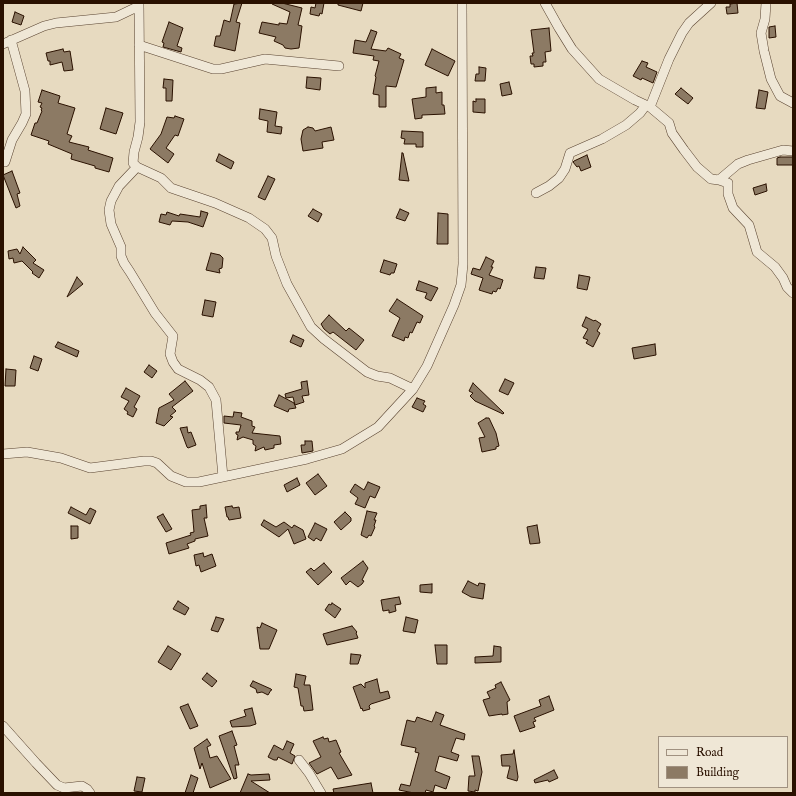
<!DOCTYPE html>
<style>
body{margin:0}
#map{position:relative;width:796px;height:796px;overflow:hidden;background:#e7dac0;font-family:"IM FELL English",serif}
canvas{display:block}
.frame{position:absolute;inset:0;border:4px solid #2a1100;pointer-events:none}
.legend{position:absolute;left:658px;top:736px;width:130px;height:52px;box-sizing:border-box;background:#efe7d6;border:1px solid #a09180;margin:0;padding:5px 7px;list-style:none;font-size:12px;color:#2a1100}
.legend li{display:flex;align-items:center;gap:8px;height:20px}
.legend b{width:20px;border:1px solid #a09180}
</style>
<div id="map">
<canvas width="796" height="796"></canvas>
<div class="frame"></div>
<ul class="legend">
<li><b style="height:5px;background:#efe7d6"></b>Road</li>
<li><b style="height:11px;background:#8c7a64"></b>Building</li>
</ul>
</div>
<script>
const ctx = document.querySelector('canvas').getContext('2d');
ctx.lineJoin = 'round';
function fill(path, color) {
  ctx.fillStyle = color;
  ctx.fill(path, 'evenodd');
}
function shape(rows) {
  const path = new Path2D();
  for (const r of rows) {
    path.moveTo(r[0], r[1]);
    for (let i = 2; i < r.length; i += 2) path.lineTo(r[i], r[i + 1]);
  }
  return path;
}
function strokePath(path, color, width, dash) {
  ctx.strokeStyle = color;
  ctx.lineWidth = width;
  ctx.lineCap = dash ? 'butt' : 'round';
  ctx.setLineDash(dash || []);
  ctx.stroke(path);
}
const building = shape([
 [242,3,236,22,240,23,235,51,214,46,216,36,220,36,224,20,230,22,234,4,242,3],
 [272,3,282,3,302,8,298,25,302,26,299,48,291,49,285,48,283,45,274,41,276,37,259,33,262,22,279,25,279,23,287,24,290,12,272,4,272,3],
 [316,3,324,3,322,14,320,13,319,16,310,14,311,7,315,8,316,3],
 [338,3,363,3,361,11,338,5,338,3],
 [737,3,738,13,727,14,726,7,730,7,730,4,737,3],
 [15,12,24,16,21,25,12,22,15,12],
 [169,22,183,28,177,46,182,48,181,52,163,47,164,43,162,42,169,22],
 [775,26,776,37,769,38,769,27,775,26],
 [549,28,551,51,545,52,546,62,543,62,543,66,534,67,534,64,531,64,530,56,533,56,532,53,534,53,531,30,549,28],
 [371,30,377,32,371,49,386,51,388,48,401,54,399,58,404,60,396,87,386,86,386,107,379,107,379,95,373,94,376,77,375,76,379,61,373,60,374,56,353,53,355,40,366,42,371,30],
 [63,49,64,52,70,51,73,70,64,71,62,62,50,65,50,61,48,61,46,53,63,49],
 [432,49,455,61,448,76,425,65,432,49],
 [642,61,648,63,646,67,657,72,653,83,642,78,641,80,633,76,642,61],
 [479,67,486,68,485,81,475,81,476,74,479,74,479,67],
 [307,77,321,78,320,90,306,88,307,77],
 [164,79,173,80,172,101,166,101,166,88,163,88,164,79],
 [509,82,512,94,502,96,500,84,509,82],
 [436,87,436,93,442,92,442,105,444,105,445,114,422,115,422,118,415,119,412,99,426,97,426,88,436,87],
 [681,88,693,98,688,104,675,94,681,88],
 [42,90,60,96,58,103,75,108,67,134,72,136,69,142,89,147,88,150,113,158,109,172,95,168,95,166,71,159,72,154,48,144,49,141,31,135,35,123,37,123,42,111,41,110,42,108,40,107,42,103,38,102,42,90],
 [759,90,768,92,765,109,756,108,759,90],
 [476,99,485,99,485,113,473,112,473,101,476,102,476,99],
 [106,108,123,113,116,134,100,129,106,108],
 [260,109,277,112,275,126,282,127,281,134,267,132,268,121,259,119,260,109],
 [175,116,184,119,178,136,175,135,166,148,174,154,168,163,150,149,161,134,167,117,174,118,175,116],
 [308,127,313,128,315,131,331,127,334,140,322,142,323,148,303,151,301,139,303,130,308,127],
 [402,131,423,132,423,147,416,147,416,144,404,144,405,139,401,138,402,131],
 [402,153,403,153,409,181,399,180,402,153],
 [219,154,234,162,231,169,216,161,219,154],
 [587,155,591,167,581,171,579,166,577,167,573,162,574,161,587,155],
 [780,157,793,157,793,165,777,165,777,158,780,157],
 [12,171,20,193,17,194,20,206,16,208,3,175,12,171],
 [268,176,275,179,265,200,258,197,268,176],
 [766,184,767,191,755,195,753,188,766,184],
 [313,209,322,214,318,222,308,216,313,209],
 [400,209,409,213,405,221,396,218,400,209],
 [201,211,208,213,203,227,188,222,172,221,170,225,159,222,161,214,166,215,167,212,179,216,180,214,200,217,201,211],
 [438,213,448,214,448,244,437,244,438,213],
 [23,247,36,260,33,263,44,270,39,278,32,273,33,272,22,261,14,263,13,258,9,259,8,251,17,249,20,254,23,247],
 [211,253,220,255,223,258,222,268,219,269,220,273,206,270,211,253],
 [486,257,494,261,491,267,493,267,489,275,503,280,500,289,498,288,496,292,493,291,492,294,479,290,483,278,471,274,473,268,480,270,486,257],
 [384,260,397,264,394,273,391,273,390,275,380,272,384,260],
 [536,267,546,268,544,279,534,278,536,267],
 [579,275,590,277,587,290,577,288,579,275],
 [77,277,83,284,67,297,77,277],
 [419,281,438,288,431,301,425,298,427,293,416,290,419,281],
 [397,299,423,316,420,323,417,322,412,333,410,332,408,338,405,337,404,341,392,336,400,318,389,311,397,299],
 [205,300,216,302,213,317,202,315,205,300],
 [329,315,346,331,349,328,364,340,356,350,333,332,330,334,324,329,321,324,329,315],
 [586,317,594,321,595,320,601,324,597,331,600,333,593,347,586,343,588,340,583,338,588,329,582,326,586,317],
 [293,335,304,340,301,347,290,342,293,335],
 [58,342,79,351,77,357,55,347,58,342],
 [655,344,656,355,634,359,632,348,655,344],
 [34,356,42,359,38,371,30,368,34,356],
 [149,365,157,371,152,378,144,372,149,365],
 [6,369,16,370,15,386,5,386,6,369],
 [505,379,514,383,508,395,499,391,505,379],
 [185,381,193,391,172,407,176,411,170,416,173,417,164,426,156,423,159,408,174,400,169,394,185,381],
 [307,381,309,395,302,396,304,402,295,405,293,397,286,398,285,394,302,389,301,382,307,381],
 [473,383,504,413,503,414,475,401,470,396,473,393,469,391,473,383],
 [126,388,140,396,134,407,137,409,133,417,127,414,128,412,124,409,129,401,121,397,126,388],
 [279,395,294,403,296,408,289,409,288,412,274,406,279,395],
 [417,398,425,401,423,404,426,406,423,412,412,407,417,398],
 [234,412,242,413,241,417,252,421,252,426,255,427,252,433,280,436,281,444,274,445,274,448,265,450,264,447,255,451,256,446,253,444,253,440,243,437,237,440,238,435,236,434,236,432,239,432,241,425,224,423,224,416,233,417,234,412],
 [486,418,489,418,496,433,499,446,496,447,496,449,482,452,479,438,485,437,478,423,486,418],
 [187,427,188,433,191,432,196,445,188,448,187,447,180,428,187,427],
 [305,441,312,441,313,451,302,453,301,445,305,445,305,441],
 [318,474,327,486,315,495,306,483,318,474],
 [297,478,300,485,287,492,284,485,297,478],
 [368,482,380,487,375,498,370,496,365,508,355,504,358,498,350,492,355,484,364,490,368,482],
 [206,505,207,518,204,518,208,536,195,539,195,541,187,544,189,548,169,554,166,543,191,535,190,533,194,532,192,510,200,509,200,506,206,505],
 [232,506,233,508,239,507,241,518,229,520,228,517,227,517,225,507,232,506],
 [71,507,86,515,90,508,96,511,90,524,68,513,71,507],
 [367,511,377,513,374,520,376,520,374,526,375,527,371,536,369,535,367,538,361,535,367,511],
 [345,512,351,518,351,521,341,530,334,522,345,512],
 [163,514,172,529,166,532,157,517,163,514],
 [264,520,276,527,284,522,292,528,294,525,303,530,306,539,294,544,288,529,279,537,261,525,264,520],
 [315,523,327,529,321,541,316,538,314,541,308,537,315,523],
 [537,525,540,543,530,544,527,527,537,525],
 [71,526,78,526,78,538,71,539,71,526],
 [203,553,204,557,212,554,216,566,201,572,199,565,196,566,194,555,203,553],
 [363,561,368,568,362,580,364,581,362,584,358,587,350,581,346,585,341,578,363,561],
 [324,563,332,572,318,585,306,572,311,568,314,571,324,563],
 [468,581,478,586,479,583,485,584,483,599,471,597,462,592,468,581],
 [432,584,432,593,420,592,420,585,432,584],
 [399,597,401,604,395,605,396,611,389,613,389,610,383,611,381,600,399,597],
 [178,601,189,608,185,615,173,609,178,601],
 [332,603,341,609,335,618,325,610,329,604,331,605,332,603],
 [216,617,224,619,218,632,211,630,216,617],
 [406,617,418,620,415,633,403,631,406,617],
 [262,623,277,630,269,649,260,649,257,627,260,628,262,623],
 [352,626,357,632,356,633,358,638,327,645,323,634,352,626],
 [435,645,447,645,447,664,437,664,435,645],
 [168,646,181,654,171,670,158,662,168,646],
 [494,646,501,647,501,662,475,663,475,657,493,656,494,646],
 [351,654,361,655,358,664,350,664,351,654],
 [207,673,217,681,212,687,202,679,207,673],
 [296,674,306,676,304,685,310,685,313,710,304,711,303,706,301,706,298,688,294,687,296,674],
 [377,679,380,693,388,691,390,698,371,704,369,706,370,709,363,711,362,708,361,709,353,687,361,684,365,688,365,683,377,679],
 [253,681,271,689,272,690,271,690,268,695,262,692,257,693,256,689,250,686,253,681],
 [501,682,510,700,507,702,508,714,502,715,502,714,489,716,483,700,490,698,487,692,496,688,495,685,501,682],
 [549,696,554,710,534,718,536,721,533,722,535,727,520,732,514,716,541,706,539,700,549,696],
 [188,704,198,726,190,729,180,707,188,704],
 [252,708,256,724,250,726,232,727,230,721,246,716,244,710,252,708],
 [436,712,444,715,440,725,465,734,464,740,456,738,451,752,459,755,457,761,439,756,435,771,450,777,446,789,435,785,433,792,426,790,425,793,414,793,399,790,401,784,410,786,419,753,415,752,416,748,401,745,407,720,415,722,417,717,432,722,436,712],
 [232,731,237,745,234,746,239,765,235,765,237,778,234,779,219,736,232,731],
 [323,737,324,739,328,738,329,742,336,740,341,752,339,753,352,775,338,779,331,767,317,774,309,763,321,757,313,741,323,737],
 [207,739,211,745,207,747,210,758,217,756,231,779,210,788,202,763,200,769,194,748,207,739],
 [287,741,294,744,290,753,295,756,292,764,278,757,277,760,274,760,268,757,274,745,283,750,287,741],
 [514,750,518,777,517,781,507,778,510,766,502,766,501,755,513,754,514,750],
 [472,756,479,756,482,772,478,791,475,790,475,792,468,791,469,776,475,776,472,756],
 [554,770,558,778,549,782,548,780,535,783,534,780,554,770],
 [248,774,251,775,269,774,270,780,251,781,270,793,240,793,248,774],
 [191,775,198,778,193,793,185,793,191,775],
 [137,777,145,778,142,792,134,791,137,777],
 [371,783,373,793,334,793,333,789,371,783]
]);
fill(building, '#8c7a64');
strokePath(building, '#2a1100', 1);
const street = shape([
 [139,3,140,122,138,137,134,152,133,163,137,167,161,178,171,188,215,203,249,218,265,229,272,238,276,256,287,284,311,327,324,339,367,372,377,376,390,378,413,389],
 [545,3,559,28,572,49,599,79,635,100,650,107,669,123,672,133,684,150,697,167,711,179,719,180,738,164,748,160,783,150,793,151],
 [766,3,765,19,761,33,764,51,771,79,780,96,793,103],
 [3,44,44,26,56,23,116,17,139,6],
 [139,45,213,69,221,69,265,59,339,66],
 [650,107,669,59,682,33,689,23,711,3],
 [5,162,12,140,22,123,26,114,25,91,11,40],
 [137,167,119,186,111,201,109,210,111,224,121,247,121,256,124,263,130,272,155,313,173,336,170,354,173,362,178,369,200,380,209,387,216,400,223,477],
 [719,180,728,183,728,194,733,208,749,225,757,252,775,267,783,278,787,287,793,293],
 [536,193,549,186,559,178,565,169,570,153,602,139,626,125,640,113,646,105],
 [3,454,27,452,61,458,90,468,144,461,151,461,157,463,171,476,186,482,199,482,307,459,342,449,378,427,413,389,427,366,454,305,461,285,463,264,462,3],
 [3,726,36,763,57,785,64,788,82,786,87,789,90,793],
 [299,760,309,773,321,793]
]);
strokePath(street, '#594330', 10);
strokePath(street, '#efe7d6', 9);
</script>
